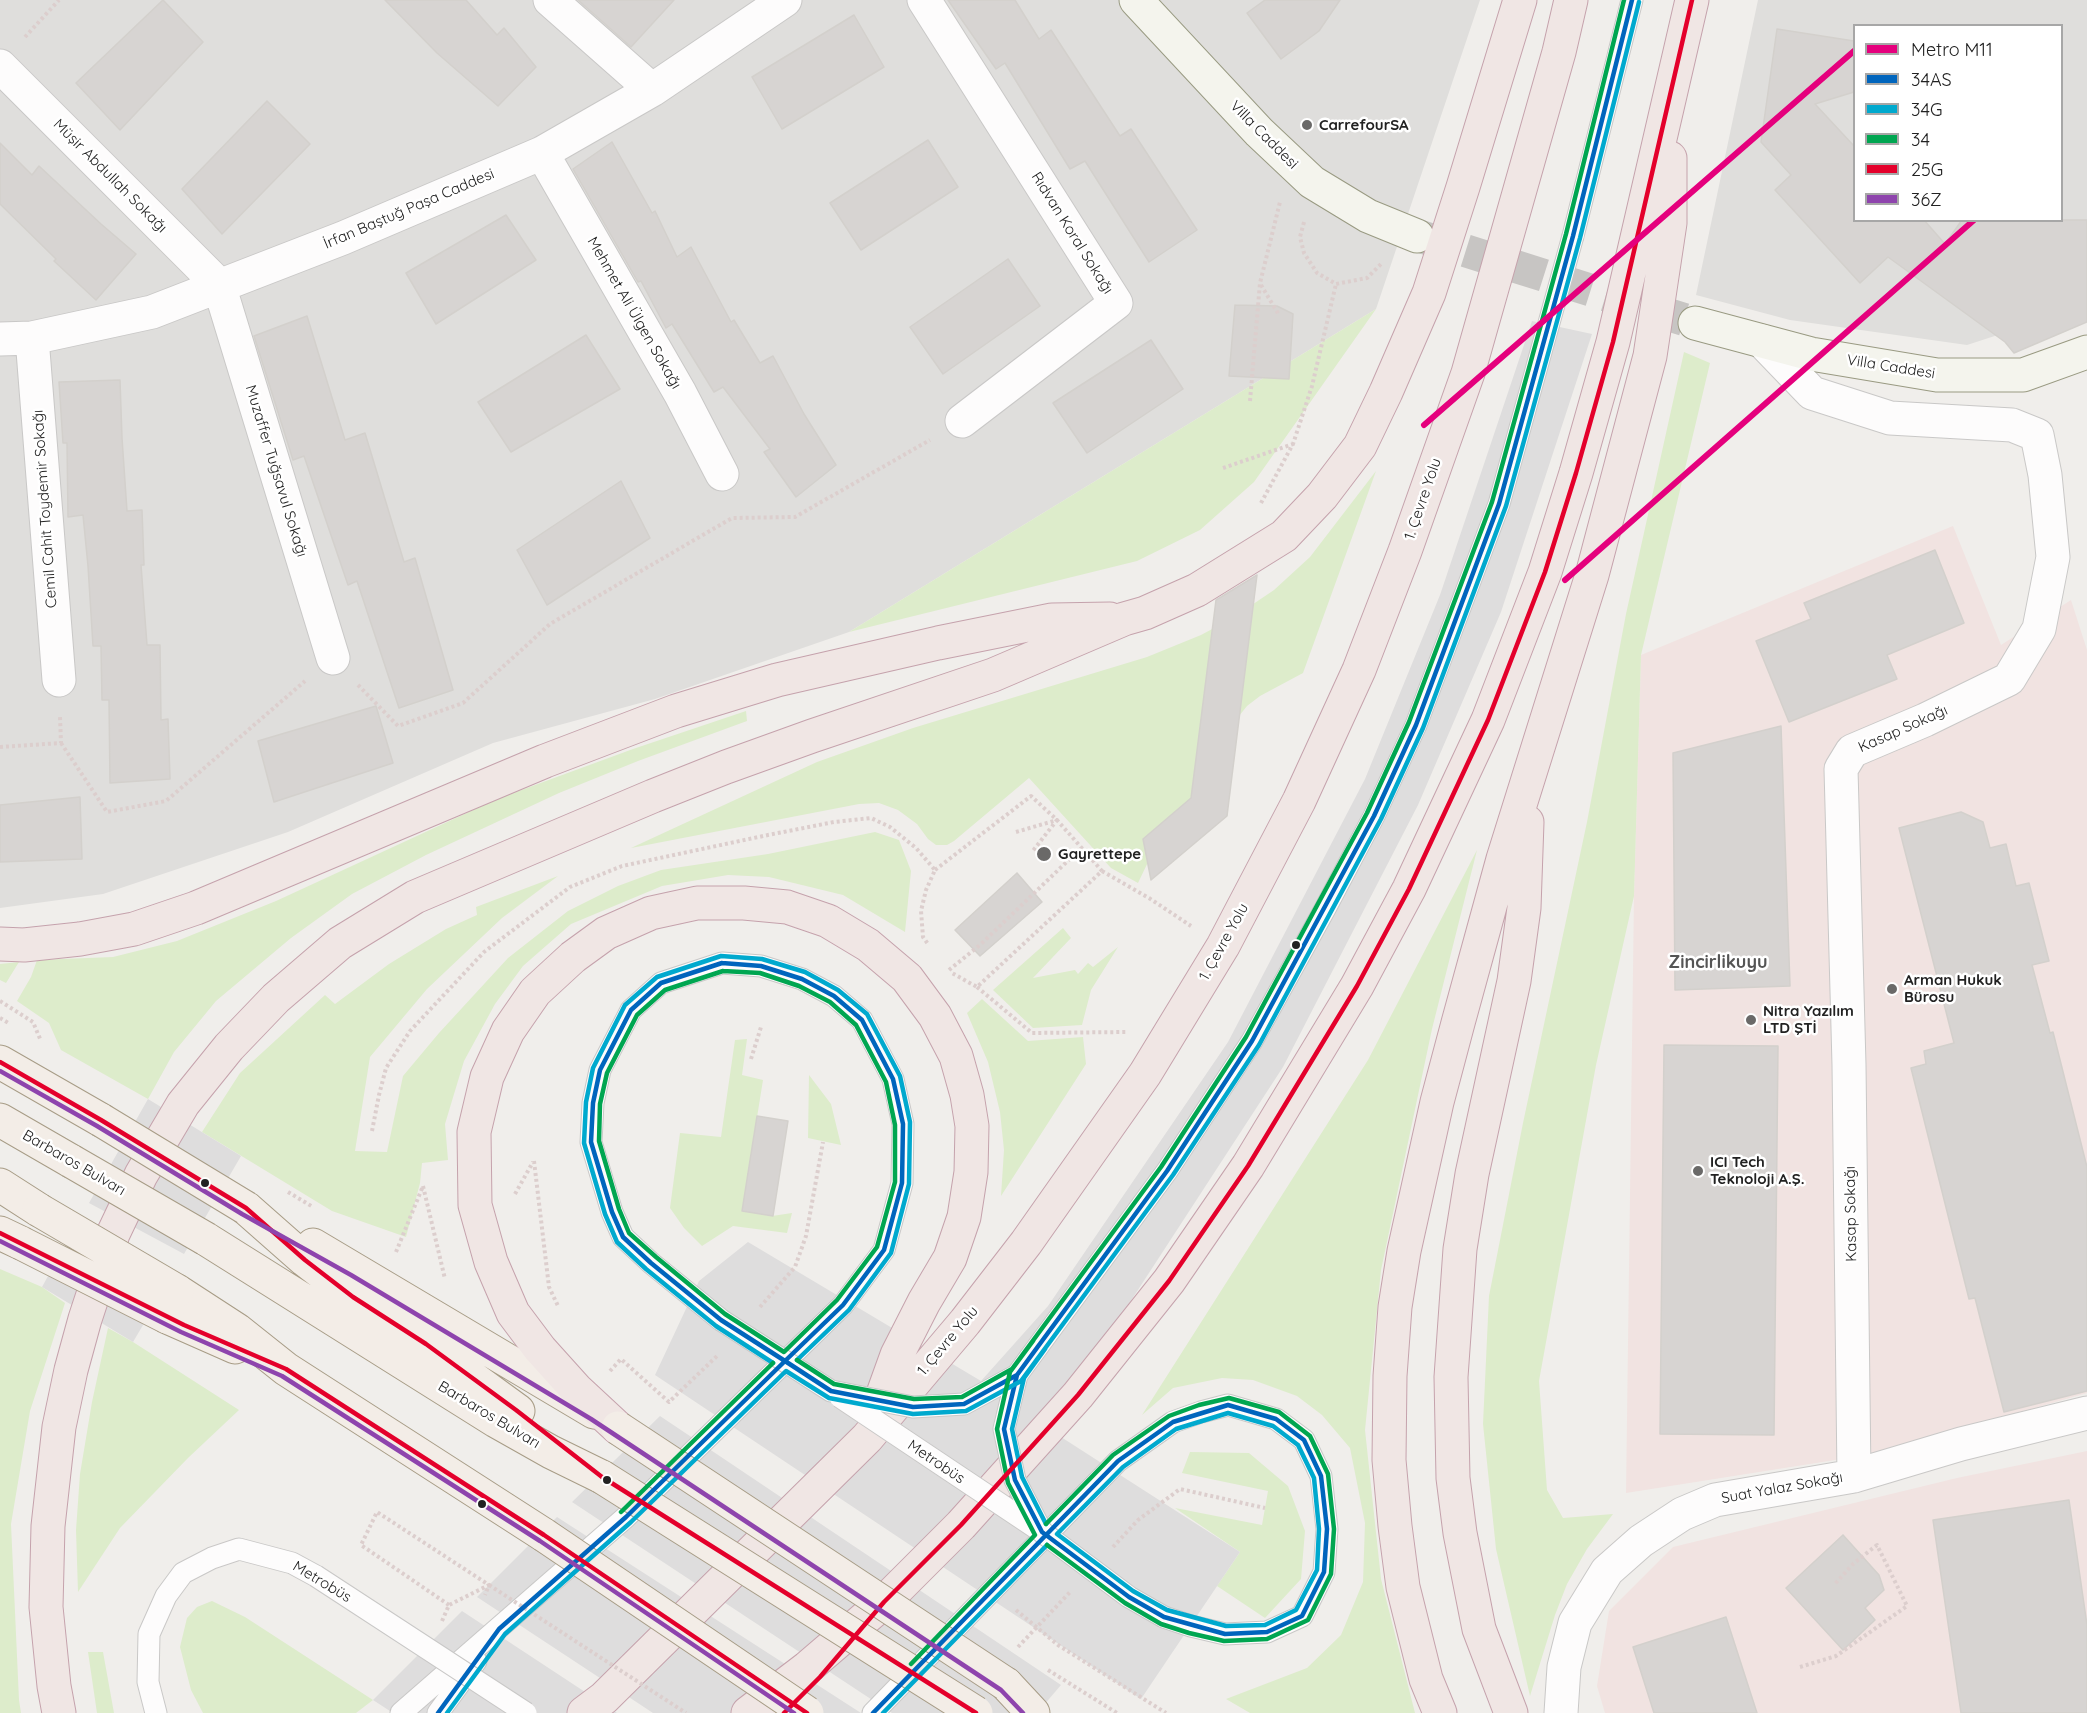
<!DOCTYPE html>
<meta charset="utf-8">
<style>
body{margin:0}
#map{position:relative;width:2087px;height:1713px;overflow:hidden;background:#f0eeeb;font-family:Quicksand,sans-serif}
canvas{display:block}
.legend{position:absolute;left:1853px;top:24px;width:210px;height:198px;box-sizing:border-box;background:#fff;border:2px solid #a7a7a7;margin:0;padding:8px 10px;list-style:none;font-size:18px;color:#222}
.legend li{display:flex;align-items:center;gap:12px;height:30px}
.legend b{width:30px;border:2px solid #a7a7a7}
</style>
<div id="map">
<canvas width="2087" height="1713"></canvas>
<ul class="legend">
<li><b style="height:8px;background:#e5007d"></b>Metro M11</li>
<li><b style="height:8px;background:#0065bd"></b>34AS</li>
<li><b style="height:8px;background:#00a9ce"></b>34G</li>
<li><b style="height:8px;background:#00a651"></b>34</li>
<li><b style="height:8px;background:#e4002b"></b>25G</li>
<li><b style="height:8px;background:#8e44ad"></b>36Z</li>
</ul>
</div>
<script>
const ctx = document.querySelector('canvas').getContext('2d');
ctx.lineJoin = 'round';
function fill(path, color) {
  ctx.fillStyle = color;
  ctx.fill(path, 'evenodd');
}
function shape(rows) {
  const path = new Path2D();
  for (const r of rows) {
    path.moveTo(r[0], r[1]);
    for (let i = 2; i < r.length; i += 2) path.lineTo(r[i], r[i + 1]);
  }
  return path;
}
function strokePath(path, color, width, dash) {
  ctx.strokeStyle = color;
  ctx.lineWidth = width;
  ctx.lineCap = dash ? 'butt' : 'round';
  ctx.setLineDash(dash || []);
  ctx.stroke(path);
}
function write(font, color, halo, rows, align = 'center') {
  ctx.font = font + ' Quicksand,sans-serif';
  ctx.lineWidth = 5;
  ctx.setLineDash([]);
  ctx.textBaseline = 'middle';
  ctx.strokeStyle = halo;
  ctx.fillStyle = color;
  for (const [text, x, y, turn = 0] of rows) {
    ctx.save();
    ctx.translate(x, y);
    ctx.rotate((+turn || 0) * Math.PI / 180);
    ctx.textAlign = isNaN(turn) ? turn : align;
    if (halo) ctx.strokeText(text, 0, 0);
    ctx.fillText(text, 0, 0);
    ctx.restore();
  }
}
fill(shape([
 [0,0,1480,0,1376,309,849,632,655,699,493,743,288,832,103,894,0,908],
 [1758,0,2087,0,2087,306,1967,345,1790,320,1696,295],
 [1854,26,2062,26,2062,220,1854,220]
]), '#dfdedc');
fill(shape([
 [1953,526,2001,645,2071,600,2087,650,2087,1393,1873,1454,1626,1493,1634,896,1641,655],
 [2087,1451,2087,1713,1605,1713,1597,1686,1609,1611,1673,1547,1957,1478]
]), '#f1e3e1');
fill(shape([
 [1376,309,1254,482,1200,530,1137,561,849,632],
 [1684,352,1710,363,1641,655,1634,896,1596,1065,1539,1381,1547,1490,1563,1518,1613,1514,1587,1549,1567,1584,1555,1615,1530,1696,1496,1549,1483,1424,1489,1296,1523,1123,1587,822,1626,614],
 [1376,471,1303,673,1260,696,1247,706,1235,721,1204,787,1160,837,1138,883,1111,868,1029,778,954,841,947,845,936,845,928,839,917,824,898,810,879,803,859,804,631,848,817,762,913,728,1147,657,1201,635,1231,619,1274,590,1310,557],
 [746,711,747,721,638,761,559,793,426,855,352,894,291,938,216,1001,174,1052,148,1099,61,1050,49,1023,17,1001,31,977,37,960,113,957,177,941,276,901,497,799,633,749],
 [875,832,899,840,911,871,905,932,843,895,769,877,728,875,662,886,571,924,523,966,495,1004,464,1061,445,1124,448,1160,422,1163,420,1183,406,1237,332,1211,202,1132,240,1073,325,995,335,1004,389,964,446,929,477,915,476,907,558,876,502,918,427,989,370,1057,355,1151,387,1152,403,1076,439,1033,508,958,568,911,618,886,661,870,768,854],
 [1477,850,1432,1029,1381,1270,1365,1430,1381,1579,1415,1713,1250,1713,1226,1699,1307,1668,1341,1635,1363,1582,1365,1523,1350,1448,1322,1415,1297,1396,1253,1380,1222,1378,1173,1388,1142,1415,1368,1060],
 [1063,928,1071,938,1033,978,1075,970,1078,974,1088,963,1093,967,1118,947,1091,990,1082,1025,1033,1028,993,990],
 [19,962,6,983,0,980,0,964],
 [982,999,1028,1041,1083,1037,1086,1064,1001,1196,1004,1150,1000,1112,988,1062,967,1013],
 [747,1039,742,1075,763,1080,742,1211,772,1216,792,1213,787,1233,733,1226,702,1246,684,1228,670,1208,680,1133,721,1137,735,1040],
 [809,1075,831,1104,841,1145,808,1138],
 [0,1269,42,1287,65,1303,30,1411,11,1524,19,1700,21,1713,0,1713],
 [108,1328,133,1342,239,1410,188,1458,120,1528,78,1592,76,1530,80,1474,92,1402],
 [1190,1452,1249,1453,1288,1486,1305,1531,1301,1579,1265,1618,1217,1586,1240,1552,1175,1508,1262,1525,1268,1491,1182,1473],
 [212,1601,245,1617,373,1700,356,1713,203,1713,191,1690,180,1647,187,1618,197,1607],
 [88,1652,103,1652,114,1713,97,1713]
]), '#ddeccb');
fill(shape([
 [1532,321,1592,334,1501,612,1418,805,1283,1067,1065,1402,1061,1437,1240,1552,1141,1699,655,1375,699,1281,748,1242,981,1381,1048,1306,1228,1042,1365,779,1440,595],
 [148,1099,241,1156,184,1254,89,1203],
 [80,1218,172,1276,133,1342,42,1287],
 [660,1416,1061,1685,1037,1713,892,1713,572,1502],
 [557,1517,861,1713,653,1713,477,1597],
 [462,1611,617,1713,393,1713,373,1700]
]), '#dedddd');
const building = shape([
 [163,0,203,42,120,130,76,83,163,0],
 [385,0,466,0,497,35,504,28,536,67,498,106,437,53,385,0],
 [578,0,674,0,631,47,578,0],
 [948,0,1015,0,1039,39,1051,30,1120,136,1131,129,1197,230,1149,262,1085,161,1070,169,1005,63,996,69,948,0],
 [1265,0,1340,0,1319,31,1281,59,1247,13,1265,0],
 [854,15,884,67,782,129,752,77,854,15],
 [1777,29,1854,41,1854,92,1815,104,1854,146,1854,220,1924,220,1945,244,1962,220,2087,220,2087,322,2014,353,2005,342,1888,257,1860,283,1775,190,1791,175,1761,142,1777,29],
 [267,101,310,144,222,234,182,189,267,101],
 [928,140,958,187,861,250,830,203,928,140],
 [612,142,652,213,655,211,677,257,691,247,731,322,734,320,760,363,773,356,804,414,836,465,796,497,764,452,770,449,723,387,714,392,672,324,666,328,641,281,638,282,573,169,612,142],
 [0,143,32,175,39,166,101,224,136,254,96,300,54,261,56,259,0,204,0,143],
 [506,215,536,260,436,324,406,273,506,215],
 [1008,259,1040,306,943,374,910,327,1008,259],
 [1235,305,1277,306,1293,314,1289,379,1229,376,1235,305],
 [307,316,345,440,365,433,404,562,415,558,453,690,399,708,357,581,348,585,304,456,293,460,254,336,307,316],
 [586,335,620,389,511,452,478,402,586,335],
 [1151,340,1183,389,1087,453,1053,403,1151,340],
 [120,380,122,438,127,511,142,510,144,565,141,565,147,645,160,645,161,720,168,719,170,779,110,783,109,700,102,700,101,646,93,646,88,566,83,515,68,517,67,443,63,443,59,382,120,380],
 [621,481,650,538,547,605,517,550,621,481],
 [1935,550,1964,623,1887,655,1897,679,1789,722,1756,641,1811,619,1804,603,1935,550],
 [1257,575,1227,816,1151,880,1143,839,1191,798,1216,600,1257,575],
 [376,706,393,763,274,802,258,741,376,706],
 [1781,726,1790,986,1675,990,1673,753,1781,726],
 [80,797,82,859,0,862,0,805,80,797],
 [1961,812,1983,822,1990,848,2006,844,2016,886,2029,883,2049,961,2032,965,2050,1033,2053,1032,2087,1167,2087,1391,2004,1412,1975,1298,1969,1299,1911,1068,1926,1064,1924,1051,1954,1043,1899,828,1961,812],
 [1017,873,1042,902,980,956,955,930,1017,873],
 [1664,1045,1778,1046,1774,1435,1660,1434,1664,1045],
 [757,1116,788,1121,773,1216,742,1211,757,1116],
 [2069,1500,2087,1625,2087,1713,1961,1713,1933,1520,2069,1500],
 [1843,1535,1879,1575,1884,1590,1865,1608,1875,1620,1843,1650,1786,1588,1843,1535],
 [1726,1617,1757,1713,1654,1713,1633,1647,1726,1617]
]);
fill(building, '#d7d4d2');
strokePath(building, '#d3d0cc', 1.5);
strokePath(shape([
 [1419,236,1695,323]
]), '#c7c5c3', 33, [33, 16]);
const service = shape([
 [1573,236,1632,0],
 [156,1713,148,1682,149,1634,166,1596,183,1573,212,1558,239,1549,292,1563,316,1576],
 [401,1713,626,1517,843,1305,884,1250,902,1183,903,1124,893,1079,862,1020,834,996,802,979,761,966,722,963,661,983,631,1010,600,1070,593,1103,591,1142,612,1212,623,1237,651,1263,721,1320],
 [438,1713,476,1661],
 [873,1713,1118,1461,1173,1422,1201,1412,1228,1405,1276,1419,1304,1440,1321,1476,1327,1529,1324,1572,1302,1616,1267,1632,1225,1634,1191,1626,1164,1617]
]);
const minor = shape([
 [550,0,652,90],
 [924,0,1116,303,962,421],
 [0,66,219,285,333,658],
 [542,153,680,393,722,474],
 [32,338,59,680],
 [0,339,32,338,152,312,343,238,542,153,652,90,785,0],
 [1762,341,1812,393,1890,418,2012,425,2037,435,2045,475,2053,557,2039,629,2009,679,1925,720,1852,751,1841,769,1849,1065,1854,1476],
 [1561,1713,1564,1667,1575,1623,1607,1571,1641,1541,1682,1514,1715,1500,1854,1476,1961,1444,2087,1413]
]);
const secondary = shape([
 [1136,0,1259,132,1312,182,1368,216,1417,236],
 [1695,323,1811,354,1937,375,2023,375,2087,352]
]);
const primary = shape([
 [0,1062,101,1120],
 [0,1120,71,1161],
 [0,1185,39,1210],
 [246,1208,305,1260,353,1297,426,1344,518,1411],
 [0,1233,21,1243],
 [206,1239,496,1421,551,1452,602,1477],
 [313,1245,594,1412],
 [177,1291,237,1330,286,1369,544,1535],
 [167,1317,235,1347],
 [1006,1684,1033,1713]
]);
const trunk = shape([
 [0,944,24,945,80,939,134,929,196,908,545,761,676,711,777,680,938,643,1052,620,1110,619],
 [618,1428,576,1389,540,1349,513,1313,491,1262,475,1205,474,1132,487,1077,508,1031,535,992,573,957,606,933,651,913,697,903,744,903,787,907,828,921,868,945,907,978,935,1016,956,1056,967,1095,972,1126,971,1172,964,1217,950,1258,924,1302,897,1355,875,1416],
 [59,1713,54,1686,46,1607,48,1526,59,1427,71,1370,85,1319,113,1234,141,1175,183,1104,229,1047,276,998,340,943,415,897,653,796,726,767,812,736,993,675,1124,619,1145,613,1197,590,1284,536,1322,496,1360,446,1386,392,1429,293,1463,187,1520,0],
 [584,1713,604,1698,867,1438,965,1322,1026,1243,1145,1074,1223,946,1299,801,1359,670,1405,551,1468,373,1559,52,1571,0],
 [748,1713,807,1668,884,1602,961,1525,1078,1395,1169,1281,1248,1166,1357,986,1409,889,1488,720,1545,572,1576,473,1613,342,1692,0],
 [1440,1713,1426,1679,1403,1587,1395,1526,1389,1460,1390,1376,1395,1307,1404,1251,1437,1102,1458,1023,1503,859,1592,575,1650,356,1670,223,1670,158],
 [1511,1713,1479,1629,1460,1533,1453,1478,1451,1377,1460,1249,1472,1174,1514,981,1524,908,1527,822]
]);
strokePath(service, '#c9c8c7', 23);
strokePath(minor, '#c9c8c7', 35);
strokePath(secondary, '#999a82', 35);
strokePath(primary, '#a79c86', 35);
strokePath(trunk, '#c5a2ac', 35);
strokePath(shape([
 [25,37,59,0],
 [1304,222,1300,237,1304,253,1317,273,1336,284,1367,278,1382,263],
 [1261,285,1279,315],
 [1250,401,1260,283,1280,202],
 [1223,468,1293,444],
 [1261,503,1293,444,1312,386,1336,284],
 [358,685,398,726,463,703,550,624,732,518,795,517,930,440],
 [61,743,107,812,166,801,305,681],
 [0,747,61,743,60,717],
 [1016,832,1057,820,1032,852],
 [935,870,1031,796,1057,820,1102,871,977,987,952,973],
 [1102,871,1149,898,1191,926],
 [949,970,980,945,1077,852],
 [977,987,1032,1033,1128,1032],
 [0,1001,33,1022,41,1041],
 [0,1018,10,1024],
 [751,1059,761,1027],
 [372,1131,379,1095,386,1068,410,1031,484,952,570,887,622,866,768,835,834,822,871,818,890,827,916,848,935,870,926,890,921,911,923,937,928,944],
 [534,1161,549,1287,558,1306],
 [423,1186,445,1279],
 [288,1192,313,1207],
 [515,1194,533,1162],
 [396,1252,423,1186],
 [760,1307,795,1267,806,1236,823,1142],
 [610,1371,621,1359,669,1402,717,1356],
 [1113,1547,1138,1520,1180,1489,1265,1508],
 [449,1605,361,1545,377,1512,489,1585],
 [1016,1610,1058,1645,1166,1713],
 [442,1621,449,1605,489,1585,485,1595],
 [1018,1647,1071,1591],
 [1800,1667,1836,1656,1907,1606,1877,1545,1853,1564,1834,1585],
 [1048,1670,1117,1713]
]), '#dccecd', 4, [3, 3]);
strokePath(service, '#fdfcfc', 21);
strokePath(minor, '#fdfcfc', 33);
strokePath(secondary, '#f4f4ed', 33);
strokePath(primary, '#f3ede7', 33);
strokePath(trunk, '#f0e6e4', 33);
const serviceBridge = shape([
 [721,1320,831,1391,913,1407,964,1404,1017,1375],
 [840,1397,1039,1530],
 [316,1576,526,1713],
 [1164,1617,1129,1597,1042,1532,1015,1480,1004,1429,1017,1375,1167,1171,1252,1041,1326,907,1374,816,1416,725,1499,504,1573,236]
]);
const primaryBridge = shape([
 [101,1120,246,1208],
 [71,1161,206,1239],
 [39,1210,177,1291],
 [21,1243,167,1317],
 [618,1428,1006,1684],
 [602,1477,976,1713],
 [544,1535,807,1713]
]);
strokePath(serviceBridge, '#c9c8c7', 23, []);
strokePath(primaryBridge, '#a79c86', 35, []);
strokePath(shape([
 [489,1585,686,1713]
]), '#dccecd', 4, [3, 3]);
strokePath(serviceBridge, '#fdfcfc', 21);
strokePath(primaryBridge, '#f3ede7', 33);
strokePath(shape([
 [722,963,761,966,802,979,834,996,862,1020,893,1079,903,1124,902,1183,884,1250,843,1305,785,1361,721,1320,651,1263,623,1237,612,1212,591,1142,593,1103,600,1070,631,1010,661,983,722,963],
 [1039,1345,1017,1375,1004,1429,1015,1480,1042,1532,1046,1535],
 [785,1361,831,1391,913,1407,964,1404,1017,1375,1167,1171,1252,1041,1374,816,1416,725,1499,504,1573,236,1632,0],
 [1228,1405,1276,1419,1304,1440,1321,1476,1327,1529,1324,1572,1302,1616,1267,1632,1225,1634,1164,1617,1129,1597,1046,1535,1118,1461,1173,1422,1228,1405],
 [438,1713,499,1629,626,1517,785,1361],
 [873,1713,1046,1535]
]), '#0065bd', 4.5);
strokePath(shape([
 [1045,1349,1024,1378,1012,1429,1022,1477,1046,1524],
 [773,1363,716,1326,646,1269,617,1242,605,1214,584,1143,586,1102,593,1068,625,1005,657,977,721,956,762,959,805,972,838,990,867,1014,900,1076,910,1122,909,1184,891,1253,849,1310,797,1360],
 [1228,1413,1273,1426,1298,1445,1314,1478,1319,1529,1317,1570,1296,1610,1265,1625,1226,1626,1167,1610,1133,1591,1057,1534,1123,1467,1176,1429,1228,1413],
 [447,1713,505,1634,631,1522,786,1371,829,1398,913,1414,966,1411,1021,1381,1173,1175,1259,1045,1381,819,1423,728,1506,506,1580,238,1639,2],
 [883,1713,1047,1545]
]), '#00a9ce', 4.5);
strokePath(shape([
 [723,971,760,973,799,986,830,1002,856,1025,886,1082,895,1125,895,1182,877,1247,837,1300,784,1352,725,1314,656,1257,629,1233,619,1209,599,1141,600,1104,607,1073,637,1015,665,990,723,971],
 [797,1360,834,1384,914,1399,962,1397,1012,1369,1161,1167,1246,1037,1367,813,1409,722,1492,502,1566,234,1624,0],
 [621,1512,773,1363],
 [1046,1524,1113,1455,1169,1416,1199,1405,1229,1398,1279,1412,1310,1436,1328,1474,1334,1529,1331,1574,1308,1620,1267,1639,1224,1641,1189,1633,1161,1624,1125,1603,1047,1545],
 [911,1664,1035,1535,1008,1483,997,1429,1010,1372,1033,1341]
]), '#00a651', 4.5);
strokePath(shape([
 [0,1062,101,1120,246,1208,305,1260,353,1297,426,1344,516,1410,602,1477,976,1713],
 [0,1233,184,1325,286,1369,544,1535,807,1713],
 [784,1713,820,1677,884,1602,961,1525,1078,1395,1169,1281,1248,1166,1357,986,1409,889,1488,720,1545,572,1576,473,1613,342,1692,0]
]), '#e4002b', 4.5);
strokePath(shape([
 [0,1071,97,1126,242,1214,351,1275,591,1419,1001,1690,1023,1713],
 [0,1241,181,1332,282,1376,540,1541,794,1713]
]), '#8e44ad', 4.5);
strokePath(shape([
 [1424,425,1854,51],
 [1565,580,1974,220]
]), '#e5007d', 6);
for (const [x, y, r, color] of [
 [1307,125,6,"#6a6968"],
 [1044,854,8,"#6a6968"],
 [1296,945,5,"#222"],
 [1892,989,6,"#6a6968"],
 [1751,1020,6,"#6a6968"],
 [1698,1171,6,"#6a6968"],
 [205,1183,5,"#222"],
 [607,1480,5,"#222"],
 [482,1504,5,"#222"]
]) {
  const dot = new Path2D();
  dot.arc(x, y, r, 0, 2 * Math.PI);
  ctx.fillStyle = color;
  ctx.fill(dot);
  strokePath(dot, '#fff', 2);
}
write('bold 15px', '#222', '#fff', [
 ["CarrefourSA",1319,125],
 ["Gayrettepe",1058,854],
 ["Arman Hukuk",1904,980],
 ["Bürosu",1904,997],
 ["Nitra Yazılım",1763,1011],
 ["LTD ŞTİ",1763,1028],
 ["ICI Tech",1710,1162],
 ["Teknoloji A.Ş.",1710,1179]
], 'left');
write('15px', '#222', '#fff', [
 ["Villa Caddesi",1264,135,45],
 ["Müşir Abdullah Sokağı",110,176,45],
 ["İrfan Baştuğ Paşa Caddesi",409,209,-23],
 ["Rıdvan Koral Sokağı",1072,233,58],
 ["Mehmet Ali Ülgen Sokağı",634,313,60],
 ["Villa Caddesi",1891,367,9],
 ["Muzaffer Tuğsavul Sokağı",276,471,73],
 ["1. Çevre Yolu",1423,499,-71],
 ["Cemil Cahit Toydemir Sokağı",45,509,-94],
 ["Kasap Sokağı",1903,729,-24],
 ["1. Çevre Yolu",1224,942,-61],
 ["Barbaros Bulvarı",74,1163,30],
 ["Kasap Sokağı",1851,1214,-91],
 ["1. Çevre Yolu",948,1341,-50],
 ["Barbaros Bulvarı",489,1415,31],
 ["Metrobüs",936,1462,34],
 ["Suat Yalaz Sokağı",1782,1488,-10],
 ["Metrobüs",322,1582,31]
]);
write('bold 18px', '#555', '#fff', [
 ["Zincirlikuyu",1718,963]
]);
</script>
